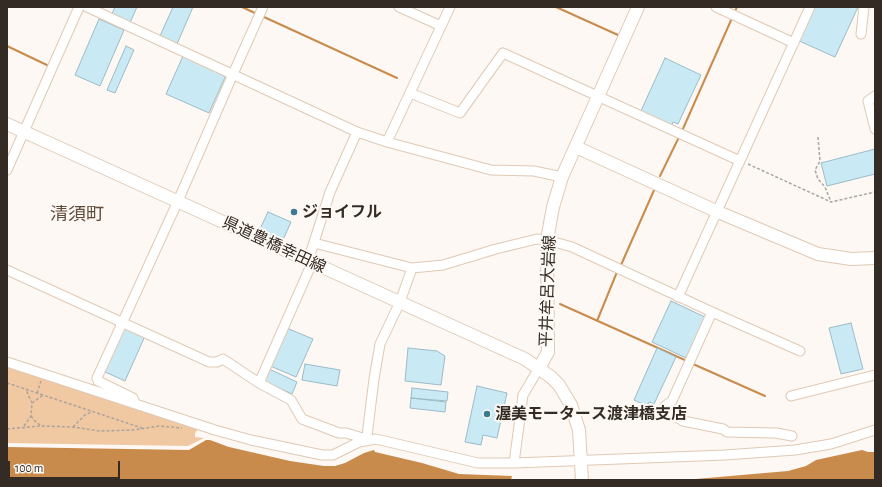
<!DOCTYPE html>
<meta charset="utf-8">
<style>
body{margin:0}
#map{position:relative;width:882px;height:487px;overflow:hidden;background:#fdf8f4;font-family:"Alegreya Sans",sans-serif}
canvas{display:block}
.frame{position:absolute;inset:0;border:8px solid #342c24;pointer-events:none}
.scale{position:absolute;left:8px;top:461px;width:112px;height:18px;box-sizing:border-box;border:2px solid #342c24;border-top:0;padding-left:5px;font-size:12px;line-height:14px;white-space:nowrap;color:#342c24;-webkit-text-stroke:3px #fdf8f4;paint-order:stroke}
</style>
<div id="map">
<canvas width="882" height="487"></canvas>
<div class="frame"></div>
<div class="scale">100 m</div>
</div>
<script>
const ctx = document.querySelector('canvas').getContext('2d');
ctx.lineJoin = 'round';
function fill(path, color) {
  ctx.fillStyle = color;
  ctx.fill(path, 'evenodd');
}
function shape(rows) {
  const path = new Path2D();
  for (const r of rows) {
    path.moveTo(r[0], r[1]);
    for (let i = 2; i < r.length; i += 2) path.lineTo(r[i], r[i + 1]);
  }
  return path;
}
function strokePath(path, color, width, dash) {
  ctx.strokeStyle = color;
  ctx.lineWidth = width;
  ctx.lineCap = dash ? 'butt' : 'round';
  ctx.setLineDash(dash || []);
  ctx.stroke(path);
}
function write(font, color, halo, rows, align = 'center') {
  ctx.font = font + ' "Alegreya Sans","Noto Sans JP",sans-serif';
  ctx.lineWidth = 4;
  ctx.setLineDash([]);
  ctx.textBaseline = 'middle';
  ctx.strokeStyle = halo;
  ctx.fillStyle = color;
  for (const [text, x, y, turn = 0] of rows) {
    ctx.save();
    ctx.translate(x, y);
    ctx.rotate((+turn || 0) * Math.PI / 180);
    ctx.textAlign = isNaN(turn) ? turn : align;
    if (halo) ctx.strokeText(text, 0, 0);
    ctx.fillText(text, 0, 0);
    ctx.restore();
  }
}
fill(shape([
 [7,365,198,429,195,433,195,437,204,438,188,446,7,443]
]), '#f0c8a1');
fill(shape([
 [206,440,210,440,229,447,290,461,324,466,335,466,345,463,364,453,374,450,375,452,422,463,459,474,512,476,511,480,7,480,7,447,189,450],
 [862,450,868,452,875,452,875,480,684,480,788,471,806,466,816,460]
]), '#c98b4b');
strokePath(shape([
 [242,7,257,14],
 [556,7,618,35],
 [735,11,737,7],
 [264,17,397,78],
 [7,46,49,66],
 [682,131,732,18],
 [660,176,679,137],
 [621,265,655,188],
 [560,304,687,361],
 [597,321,617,272],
 [693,364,765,396]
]), '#c98b4b', 2);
const building = shape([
 [115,7,137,7,129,25,111,16,115,7],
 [173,7,193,7,177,44,160,36,173,7],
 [813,7,858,7,835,57,797,40,813,7],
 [99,19,124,30,100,86,75,75,99,19],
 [126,46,134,50,115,93,107,90,126,46],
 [183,56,226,75,209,113,166,94,183,56],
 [665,58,701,75,678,124,673,122,671,127,640,113,665,58],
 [875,149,875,174,827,186,821,163,875,149],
 [268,212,291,222,282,242,259,231,268,212],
 [671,301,705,317,686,358,652,342,671,301],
 [851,323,863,369,841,374,829,328,851,323],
 [123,326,145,336,125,381,103,371,123,326],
 [284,327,313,339,296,377,268,365,284,327],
 [408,348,437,351,445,356,441,385,405,381,408,348],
 [657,348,676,357,654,404,649,402,647,406,634,400,657,348],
 [305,364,340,370,337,386,302,380,305,364],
 [267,368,297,382,292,394,261,380,267,368],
 [477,386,507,393,497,438,483,435,481,445,465,442,477,386],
 [412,388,448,392,447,401,411,398,412,388],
 [411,398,446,402,445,412,410,408,411,398]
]);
fill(building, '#c9eaf5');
strokePath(building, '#9bbbc6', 1);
const street = shape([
 [87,7,357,132,387,142,491,170,534,171,562,177],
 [399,7,441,26],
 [716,7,794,43],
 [861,34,864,7],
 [410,93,460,113,503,53,740,161],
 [875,96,868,101,875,129],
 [387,142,450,7],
 [7,170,79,7],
 [314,243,412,268,443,265,496,249,537,239,547,240,572,247,712,312,800,351],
 [308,261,330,192,357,132],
 [7,270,209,362,217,362,223,359,259,383,291,400,302,419,339,433,346,433,369,440,367,436,374,379,380,344,400,302,412,268],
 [678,297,810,7],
 [712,312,672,401,665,406,671,413,683,421,723,429,727,432,776,433,792,436],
 [7,362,215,430,251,440,322,455,333,455,359,442,376,439,478,463,514,463,725,455,795,450,831,444,875,430],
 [259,383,312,263],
 [791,396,875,375],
 [135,404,133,398,98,381,97,378,178,201,233,74,263,7],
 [514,463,523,395,539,368]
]);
const secondary = shape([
 [7,124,525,359,551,377,559,385,571,405,579,430,582,480],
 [576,147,718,212,818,254,851,259,875,258],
 [539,368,548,352,547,240,553,207,562,177,638,7]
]);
strokePath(street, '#e0c9b4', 11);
strokePath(secondary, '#e0c9b4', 14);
strokePath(shape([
 [818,137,820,161,815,170,818,179,825,187,831,202],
 [748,164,831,202,875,192],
 [7,383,142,428],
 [37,393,41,381],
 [32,403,43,395],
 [31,416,34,420,41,426],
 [24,426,31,416,32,403,26,390],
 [73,427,85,415,91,412],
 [7,429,41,426,73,427,99,431,133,430,159,426,182,428]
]), '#aba49f', 1.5, [3, 2]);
strokePath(street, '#fff', 9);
strokePath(secondary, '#fff', 12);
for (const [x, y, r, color] of [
 [294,212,4,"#3b7b8f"],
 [487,414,4,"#3b7b8f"]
]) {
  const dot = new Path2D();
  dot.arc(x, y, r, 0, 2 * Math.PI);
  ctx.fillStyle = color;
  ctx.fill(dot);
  strokePath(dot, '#fdf8f4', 1.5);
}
write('bold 16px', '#342c24', '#fdf8f4', [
 ["ジョイフル",302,212],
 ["渥美モータース渡津橋支店",495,414]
], 'left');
write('16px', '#342c24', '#fdf8f4', [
 ["県道豊橋幸田線",274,245,25],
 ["平井牟呂大岩線",548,291,-88]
]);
write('18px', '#604d3b', '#fdf8f4', [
 ["清須町",77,215]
]);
</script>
